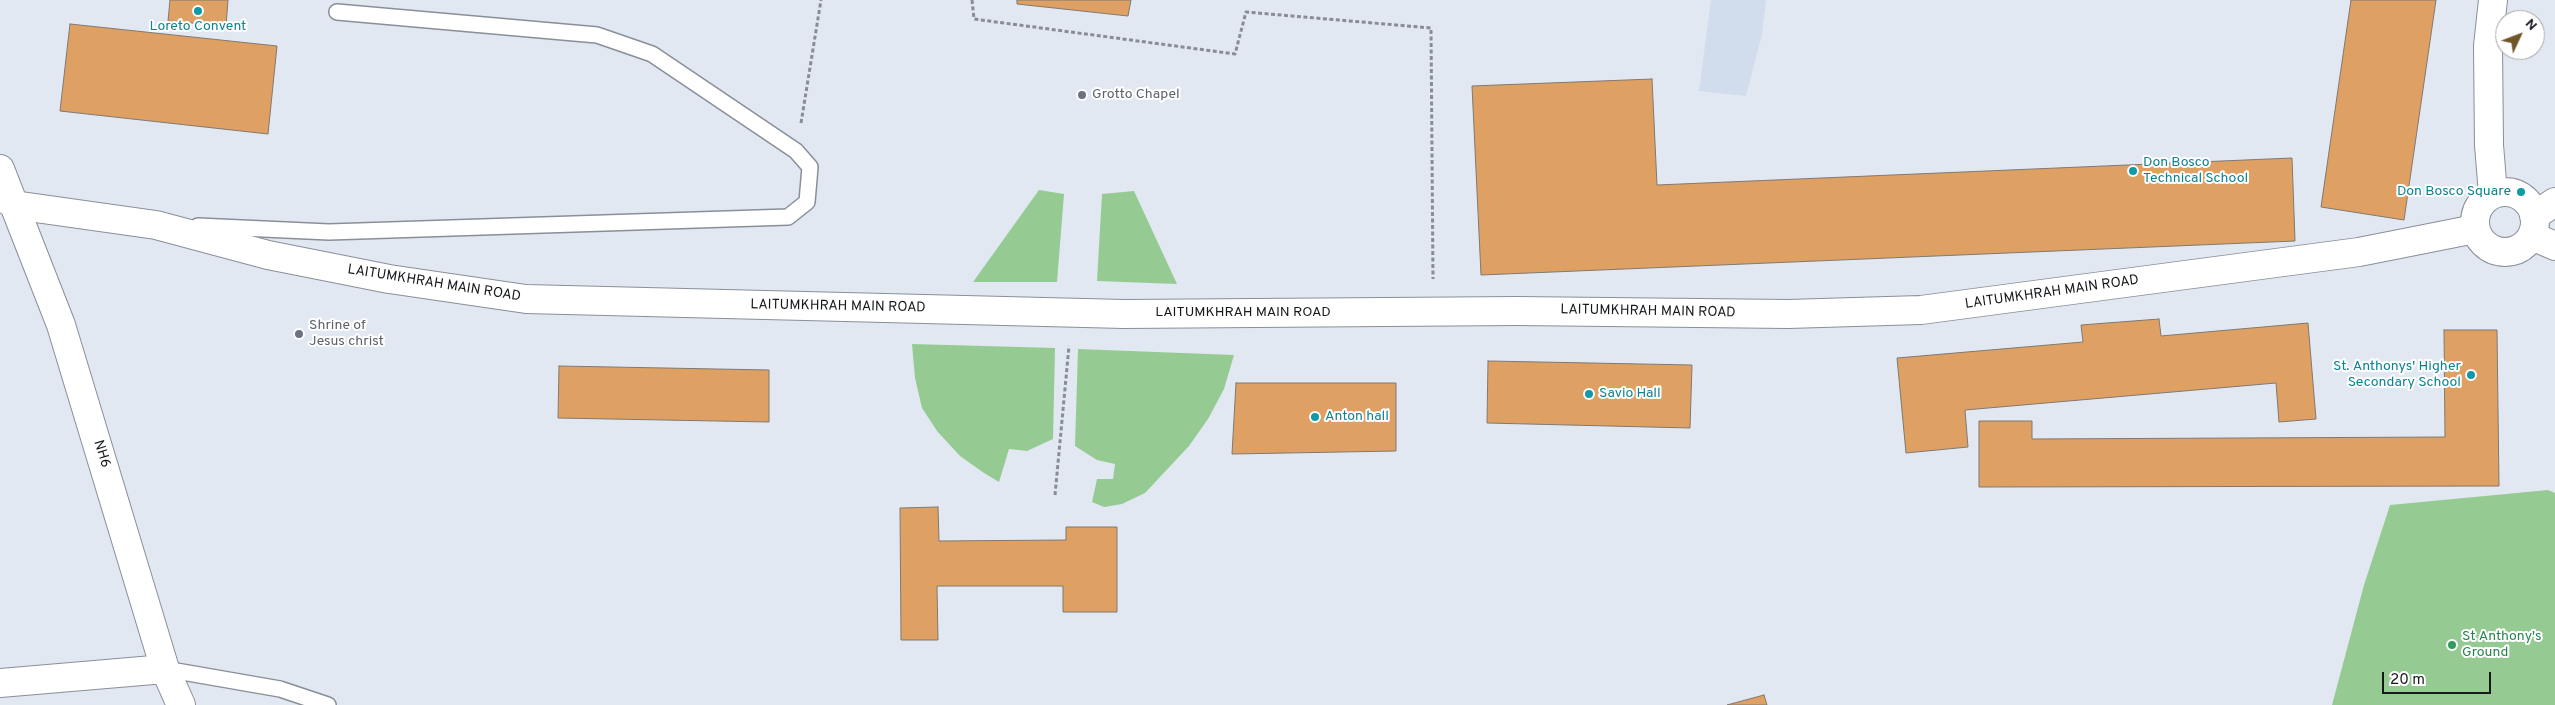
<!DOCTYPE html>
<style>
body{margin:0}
#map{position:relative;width:2555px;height:705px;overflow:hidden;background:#e1e8f2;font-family:Overpass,sans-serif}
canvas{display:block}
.north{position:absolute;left:2495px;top:10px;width:50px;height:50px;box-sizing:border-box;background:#fff;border:1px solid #a2a3a4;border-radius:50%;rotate:47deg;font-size:14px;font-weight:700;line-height:20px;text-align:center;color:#16191c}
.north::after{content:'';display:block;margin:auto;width:18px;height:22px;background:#715628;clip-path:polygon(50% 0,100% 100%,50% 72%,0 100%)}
.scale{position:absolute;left:2382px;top:672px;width:109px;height:22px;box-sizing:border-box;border:2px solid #16191c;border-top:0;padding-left:6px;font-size:15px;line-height:18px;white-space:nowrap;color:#16191c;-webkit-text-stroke:4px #fff;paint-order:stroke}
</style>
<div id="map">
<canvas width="2555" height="705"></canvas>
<div class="north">N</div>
<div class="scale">20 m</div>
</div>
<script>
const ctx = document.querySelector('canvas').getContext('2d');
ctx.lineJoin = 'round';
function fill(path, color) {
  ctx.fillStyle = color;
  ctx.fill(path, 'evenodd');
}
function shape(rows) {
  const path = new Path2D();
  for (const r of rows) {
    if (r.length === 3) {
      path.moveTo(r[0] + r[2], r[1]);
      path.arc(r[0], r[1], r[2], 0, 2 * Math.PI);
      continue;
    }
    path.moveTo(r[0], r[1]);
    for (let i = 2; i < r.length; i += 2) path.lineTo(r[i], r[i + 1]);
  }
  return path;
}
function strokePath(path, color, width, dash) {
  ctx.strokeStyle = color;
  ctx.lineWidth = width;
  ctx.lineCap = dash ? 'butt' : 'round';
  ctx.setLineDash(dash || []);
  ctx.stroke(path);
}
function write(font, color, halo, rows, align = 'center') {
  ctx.font = font + ' Overpass,sans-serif';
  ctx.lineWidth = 4;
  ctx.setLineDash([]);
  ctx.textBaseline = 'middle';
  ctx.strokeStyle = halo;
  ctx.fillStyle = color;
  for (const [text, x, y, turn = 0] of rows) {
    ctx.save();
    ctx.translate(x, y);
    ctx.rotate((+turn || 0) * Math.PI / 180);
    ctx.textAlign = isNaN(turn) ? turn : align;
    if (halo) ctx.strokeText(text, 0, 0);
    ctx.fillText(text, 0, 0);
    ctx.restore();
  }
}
fill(shape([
 [1711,0,1766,0,1762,34,1746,96,1699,91]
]), '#d1ddec');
fill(shape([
 [1039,190,1064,194,1057,282,973,282],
 [1134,191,1177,284,1097,281,1102,194],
 [912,344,1055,348,1053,439,1027,451,1009,449,999,482,984,473,960,456,937,431,922,408,915,378],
 [1078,349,1234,355,1224,389,1208,419,1189,446,1145,493,1122,504,1104,507,1092,502,1097,479,1113,479,1115,464,1097,460,1075,446],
 [2548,490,2555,493,2555,705,2332,705,2364,585,2390,505]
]), '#95cb93');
const building = shape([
 [170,0,228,0,226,26,168,21,170,0],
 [1017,0,1131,0,1128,16,1017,4,1017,0],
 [2351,0,2436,0,2404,220,2321,207,2351,0],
 [70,24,277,46,268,134,60,111,70,24],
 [1652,79,1657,185,2292,158,2295,241,1481,275,1472,86,1652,79],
 [2159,319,2161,336,2308,323,2316,419,2279,422,2276,383,1965,410,1968,447,1906,453,1897,358,2083,342,2081,325,2159,319],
 [2444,330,2497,330,2499,486,1979,487,1979,421,2032,421,2032,439,2445,437,2444,330],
 [1488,361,1692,365,1690,428,1487,423,1488,361],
 [559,366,769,370,769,422,558,418,559,366],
 [1236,383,1396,383,1396,451,1232,454,1236,383],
 [938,507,939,541,1066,540,1066,527,1117,527,1117,612,1063,612,1063,586,937,586,938,640,901,640,900,508,938,507],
 [1764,695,1767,705,1727,705,1764,695]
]);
fill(building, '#dfa163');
strokePath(building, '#807870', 1);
const lane = shape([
 [198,226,329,232,788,217,807,202,810,167,796,151,652,54,597,35,337,12],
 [165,669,280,689,328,705]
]);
const street = shape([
 [0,683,165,669]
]);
const secondary = shape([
 [0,169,14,205,156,225,268,255,389,279,526,299,1124,314,1517,311,1788,314,1921,310,2359,252,2475,229],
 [2505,222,30],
 [2493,194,2489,145,2488,46,2493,0],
 [2534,216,2555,202],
 [2532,236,2555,246]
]);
const highway = shape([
 [0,195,14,205,61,325,165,669,181,705]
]);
strokePath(lane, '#898f98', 18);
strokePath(street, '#898f98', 30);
strokePath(secondary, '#898f98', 30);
strokePath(highway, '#898f98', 30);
strokePath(shape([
 [972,0,974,19,1235,54,1246,12,1431,28,1433,279],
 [801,123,821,0],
 [1055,495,1069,346]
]), '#888d94', 3, [4, 2.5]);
strokePath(lane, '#fff', 15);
strokePath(street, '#fff', 28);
strokePath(secondary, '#fff', 28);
strokePath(highway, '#fff', 28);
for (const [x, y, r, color] of [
 [198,11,5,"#0f9aa8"],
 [1082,95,5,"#6b7280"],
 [2133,171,5,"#0f9aa8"],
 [2521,192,5,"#0f9aa8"],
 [299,334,5,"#6b7280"],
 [2471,375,5,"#0f9aa8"],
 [1589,394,5,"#0f9aa8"],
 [1315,417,5,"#0f9aa8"],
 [2452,645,5,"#2e9e5b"]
]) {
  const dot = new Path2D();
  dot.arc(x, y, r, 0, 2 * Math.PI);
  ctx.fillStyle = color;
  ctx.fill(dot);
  strokePath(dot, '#fff', 2);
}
write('14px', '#0d838f', '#fff', [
 ["Loreto Convent",198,27,"center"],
 ["Don Bosco",2143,163],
 ["Technical School",2143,179],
 ["Don Bosco Square",2511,192,"right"],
 ["St. Anthonys' Higher",2461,367,"right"],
 ["Secondary School",2461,383,"right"],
 ["Savio Hall",1599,394],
 ["Anton hall",1325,417]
], 'left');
write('14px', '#5b616d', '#fff', [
 ["Grotto Chapel",1092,95],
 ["Shrine of",309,326],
 ["Jesus christ",309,342]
], 'left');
write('14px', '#16191c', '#fff', [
 ["LAITUMKHRAH MAIN ROAD",434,284,9],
 ["LAITUMKHRAH MAIN ROAD",2052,293,-8],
 ["LAITUMKHRAH MAIN ROAD",838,307,1],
 ["LAITUMKHRAH MAIN ROAD",1648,312,1],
 ["LAITUMKHRAH MAIN ROAD",1243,313],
 ["NH6",101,454,73]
]);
write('14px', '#27864d', '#fff', [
 ["St Anthony's",2462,637],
 ["Ground",2462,653]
], 'left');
</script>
